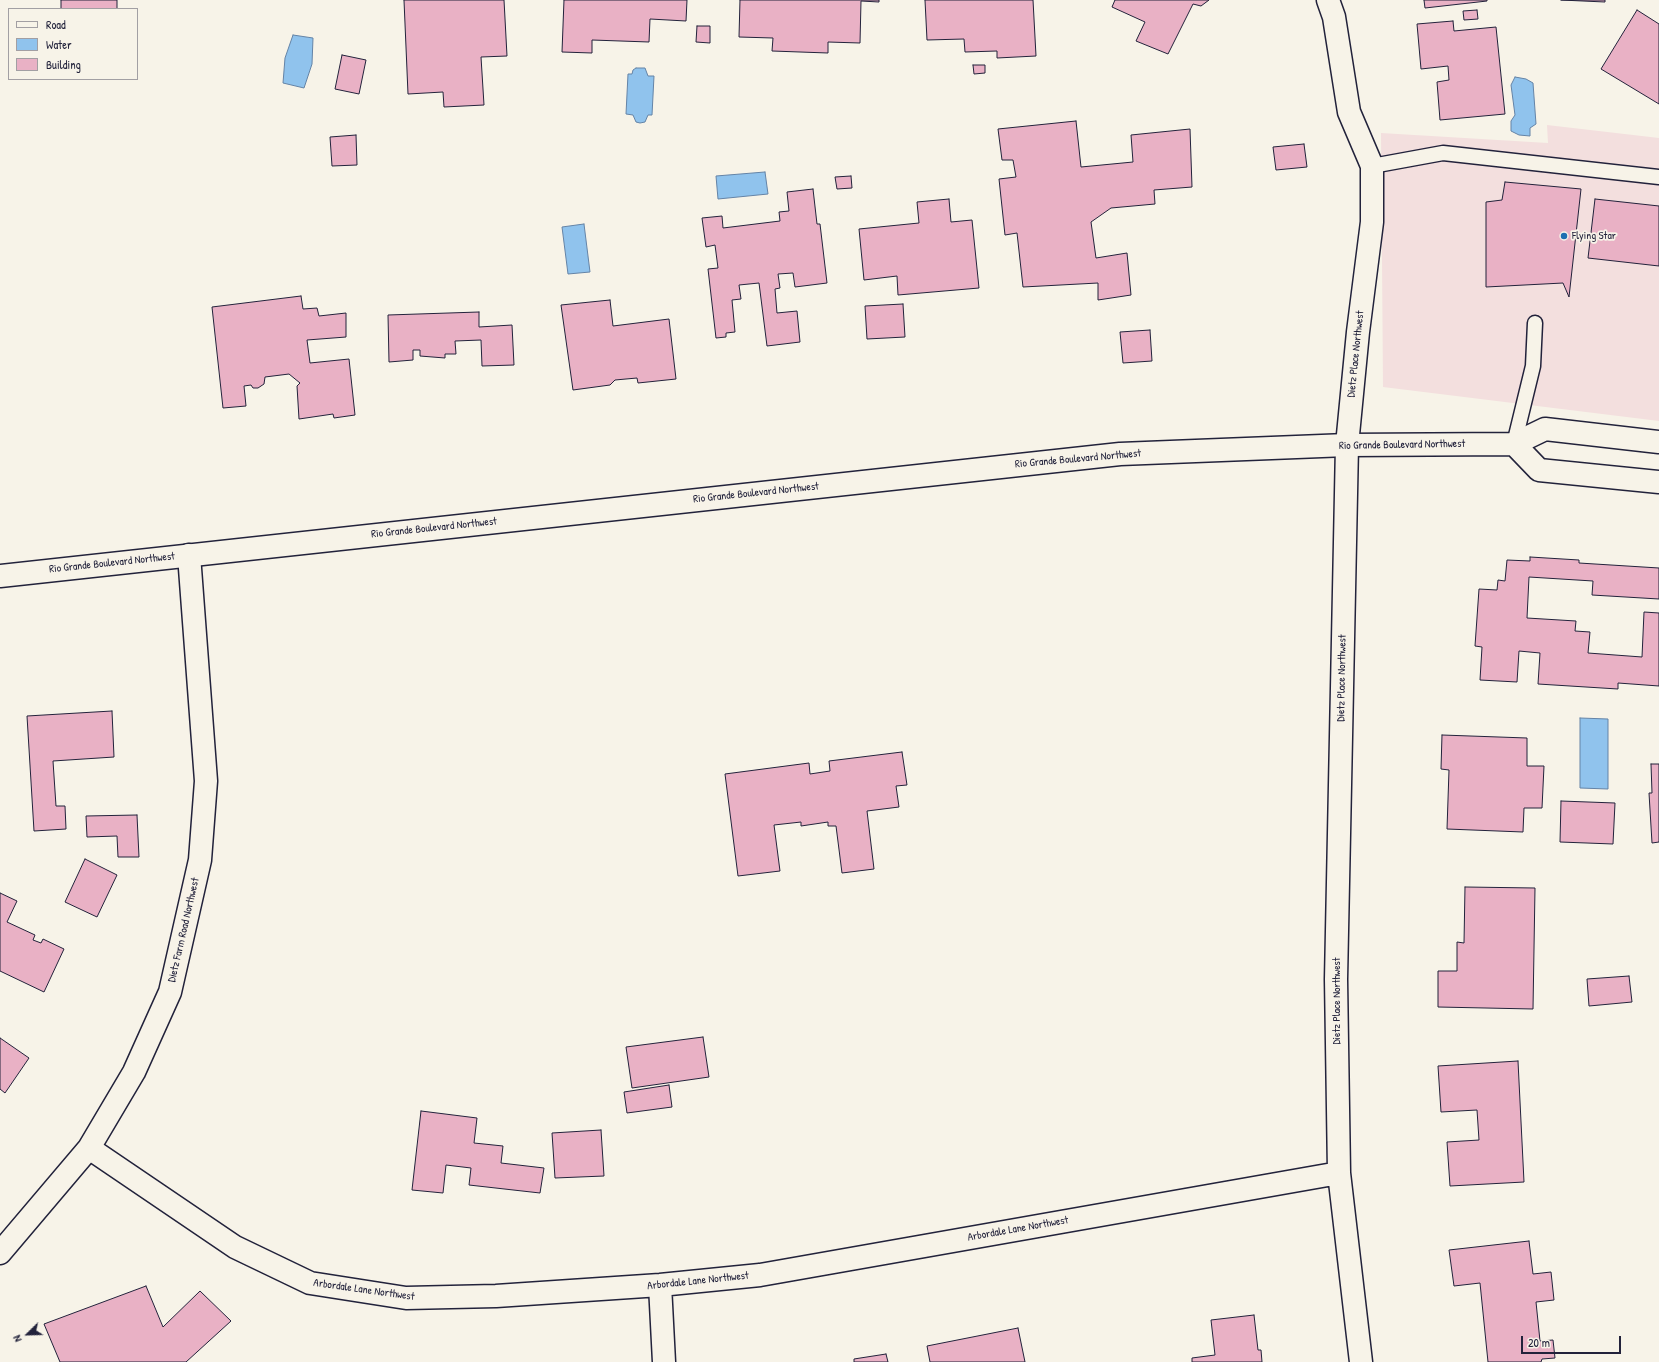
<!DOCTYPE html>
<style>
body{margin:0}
#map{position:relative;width:1659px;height:1362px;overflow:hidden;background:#f7f3e8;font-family:"Patrick Hand",sans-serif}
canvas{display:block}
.legend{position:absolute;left:8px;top:8px;width:130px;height:72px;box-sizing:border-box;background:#f7f3e8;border:1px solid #a29fa3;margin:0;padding:5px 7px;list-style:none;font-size:12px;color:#22223b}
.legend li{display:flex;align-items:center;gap:8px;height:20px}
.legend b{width:20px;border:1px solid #a29fa3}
.north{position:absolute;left:8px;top:1314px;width:40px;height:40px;-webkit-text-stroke:3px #f7f3e8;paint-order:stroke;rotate:247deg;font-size:11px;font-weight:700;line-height:16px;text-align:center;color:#22223b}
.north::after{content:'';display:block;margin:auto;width:14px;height:18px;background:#22223b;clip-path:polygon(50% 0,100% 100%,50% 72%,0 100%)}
.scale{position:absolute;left:1521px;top:1336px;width:100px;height:18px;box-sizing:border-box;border:2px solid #22223b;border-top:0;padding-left:5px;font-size:12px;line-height:14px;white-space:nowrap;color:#22223b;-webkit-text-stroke:3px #f7f3e8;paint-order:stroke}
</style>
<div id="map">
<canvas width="1659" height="1362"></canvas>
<ul class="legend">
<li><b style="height:5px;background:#f7f3e8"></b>Road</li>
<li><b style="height:11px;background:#90c3ed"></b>Water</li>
<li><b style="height:11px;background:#e9b1c5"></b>Building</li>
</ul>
<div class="north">N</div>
<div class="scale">20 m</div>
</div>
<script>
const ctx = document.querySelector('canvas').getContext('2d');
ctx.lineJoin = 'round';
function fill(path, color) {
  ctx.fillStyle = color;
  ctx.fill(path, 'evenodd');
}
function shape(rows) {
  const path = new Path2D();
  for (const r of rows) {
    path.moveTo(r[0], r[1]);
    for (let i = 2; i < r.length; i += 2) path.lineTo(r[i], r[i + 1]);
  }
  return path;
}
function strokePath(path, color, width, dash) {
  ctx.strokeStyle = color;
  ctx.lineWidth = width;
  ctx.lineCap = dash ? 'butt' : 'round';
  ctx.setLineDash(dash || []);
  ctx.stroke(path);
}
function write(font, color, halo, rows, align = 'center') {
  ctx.font = font + ' "Patrick Hand",sans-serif';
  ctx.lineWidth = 3.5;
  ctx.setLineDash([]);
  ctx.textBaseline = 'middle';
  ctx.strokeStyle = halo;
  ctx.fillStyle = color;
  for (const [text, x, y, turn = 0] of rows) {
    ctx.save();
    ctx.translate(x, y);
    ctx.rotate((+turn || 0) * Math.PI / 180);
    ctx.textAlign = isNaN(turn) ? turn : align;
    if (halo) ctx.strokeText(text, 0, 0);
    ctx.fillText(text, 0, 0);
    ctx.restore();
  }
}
fill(shape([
 [1547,125,1659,138,1659,421,1383,387,1381,133,1548,143]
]), '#f3dfde');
const water = shape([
 [293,35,313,38,312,64,304,88,283,83,285,58,293,35],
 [636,68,645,68,648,76,654,76,652,115,648,115,645,122,640,123,636,122,633,115,626,114,628,74,632,74,633,70,636,68],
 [1515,77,1526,79,1533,83,1536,124,1530,128,1530,136,1519,135,1511,131,1511,121,1515,115,1511,85,1515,77],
 [765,172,768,194,718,199,716,176,765,172],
 [584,224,590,272,568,274,562,227,584,224],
 [1580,718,1608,719,1608,789,1580,788,1580,718]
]);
fill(water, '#90c3ed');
strokePath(water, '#6483a6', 1);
const building = shape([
 [61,0,117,0,117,9,61,9,61,0],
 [404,0,504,0,507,56,481,57,484,105,444,107,443,92,408,94,404,0],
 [564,0,687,0,686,21,650,19,649,42,592,40,592,53,562,52,564,0],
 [740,0,879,0,879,2,861,1,860,43,828,42,828,53,772,51,773,38,739,37,740,0],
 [925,0,1033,0,1036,56,997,58,997,51,965,52,964,39,927,40,925,0],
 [1115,0,1209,0,1201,6,1193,4,1168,54,1136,41,1145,22,1112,7,1115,0],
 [1424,0,1487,0,1487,1,1425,8,1424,0],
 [1561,0,1605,0,1605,2,1561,0],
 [1477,10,1478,19,1464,20,1463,11,1477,10],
 [1637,10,1659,24,1659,104,1601,69,1637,10],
 [1453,21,1454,31,1496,27,1505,114,1440,120,1437,82,1449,80,1448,66,1421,69,1417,24,1453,21],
 [697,26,710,26,710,43,696,42,697,26],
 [342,55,366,60,359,94,335,89,342,55],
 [973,65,985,65,985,73,974,74,973,65],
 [1076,121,1081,167,1133,162,1131,135,1190,129,1192,187,1154,190,1155,204,1111,208,1091,222,1096,258,1127,253,1131,295,1098,300,1098,283,1023,287,1017,233,1005,235,999,179,1016,177,1013,160,1002,160,998,129,1076,121],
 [356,135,357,165,332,166,330,137,356,135],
 [1304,144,1307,167,1276,170,1273,147,1304,144],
 [851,176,852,188,837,189,835,177,851,176],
 [1505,182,1581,189,1569,297,1563,283,1486,287,1486,202,1502,200,1505,182],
 [813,189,817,224,820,224,827,283,795,287,793,273,778,274,780,288,775,289,777,313,797,311,800,342,767,346,759,283,739,285,741,299,732,300,735,332,726,333,726,337,716,338,708,269,718,268,715,245,706,247,702,218,722,216,723,228,780,221,779,212,789,211,787,192,813,189],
 [949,199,951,222,972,220,979,288,898,295,897,276,864,280,859,229,919,223,917,202,949,199],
 [1595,199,1659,206,1659,266,1588,258,1595,199],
 [301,296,303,309,317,308,319,316,346,313,346,337,307,340,310,363,349,359,355,415,334,418,333,414,299,419,297,386,300,383,289,374,265,377,264,384,258,388,253,388,251,385,244,386,246,406,223,408,212,307,301,296],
 [610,300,613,326,669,319,676,379,638,383,637,378,615,380,610,385,573,390,561,305,610,300],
 [903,304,905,337,867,339,865,306,903,304],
 [479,312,479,327,512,325,514,365,482,366,481,340,455,341,456,354,445,354,445,358,420,356,420,350,413,350,413,360,389,362,388,315,479,312],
 [1150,330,1152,361,1123,363,1120,332,1150,330],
 [1530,557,1579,560,1579,563,1659,568,1659,599,1592,595,1593,581,1529,577,1527,618,1576,621,1575,631,1590,632,1588,653,1642,657,1644,612,1659,613,1659,686,1618,683,1618,689,1538,684,1540,653,1519,651,1517,682,1480,680,1482,647,1475,646,1479,589,1497,590,1498,580,1505,581,1507,560,1530,561,1530,557],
 [112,711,114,757,53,761,56,806,65,806,66,829,34,831,27,716,112,711],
 [1442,735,1527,738,1527,766,1544,766,1542,808,1524,808,1523,832,1447,829,1449,770,1441,769,1442,735],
 [902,752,907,785,896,786,899,807,867,811,874,869,842,873,836,826,828,826,828,822,801,826,801,822,774,825,780,871,738,876,725,774,809,763,810,774,830,771,829,761,902,752],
 [1651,764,1659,764,1659,842,1652,843,1649,793,1652,793,1651,764],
 [1561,801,1615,803,1613,844,1560,842,1561,801],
 [137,815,139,857,118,857,117,836,87,837,86,816,137,815],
 [85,859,117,875,97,917,65,902,85,859],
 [1465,887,1535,888,1533,1009,1438,1007,1438,971,1457,971,1457,942,1464,943,1465,887],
 [0,893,17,901,7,922,35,935,33,940,41,943,43,939,64,949,44,992,0,971,0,893],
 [1629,976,1632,1002,1589,1006,1587,979,1629,976],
 [703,1037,709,1077,632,1088,626,1047,703,1037],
 [0,1038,29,1058,5,1093,0,1089,0,1038],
 [1518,1061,1524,1182,1450,1186,1447,1142,1479,1140,1477,1110,1441,1112,1438,1066,1518,1061],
 [669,1085,672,1107,627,1113,624,1092,669,1085],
 [421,1111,477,1118,474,1143,503,1146,501,1163,544,1168,540,1193,469,1185,471,1168,446,1165,443,1193,412,1190,421,1111],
 [601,1130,604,1176,555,1178,552,1133,601,1130],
 [1529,1241,1533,1274,1551,1272,1554,1300,1536,1302,1540,1341,1553,1340,1555,1358,1542,1359,1541,1362,1488,1362,1480,1283,1454,1286,1449,1250,1529,1241],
 [146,1286,163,1327,200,1291,231,1321,186,1362,60,1362,44,1324,146,1286],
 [1254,1315,1258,1350,1261,1350,1262,1362,1192,1362,1192,1358,1215,1355,1211,1320,1254,1315],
 [1018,1328,1025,1362,930,1362,927,1346,1018,1328],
 [886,1354,888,1362,854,1362,854,1359,886,1354]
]);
fill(building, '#e9b1c5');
strokePath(building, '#22223b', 1);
const lane = shape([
 [1372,166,1443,153,1659,177],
 [1514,444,1533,366,1535,323]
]);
const street = shape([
 [1328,0,1334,17,1349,112,1372,166,1372,222,1358,332,1347,445,1336,979,1339,1173,1361,1362],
 [89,1148,235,1247,310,1283,406,1298,496,1296,660,1285,760,1275,1339,1173],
 [0,1253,89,1148,134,1072,170,992,200,860,206,781,189,555],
 [660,1285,664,1362]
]);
const secondary = shape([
 [1514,444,1539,470,1659,482],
 [0,576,1120,454,1347,445,1514,444,1545,429,1659,442]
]);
strokePath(lane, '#22223b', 17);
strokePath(street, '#22223b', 25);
strokePath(secondary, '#22223b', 25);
strokePath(lane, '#f7f3e8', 14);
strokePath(street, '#f7f3e8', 22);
strokePath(secondary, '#f7f3e8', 22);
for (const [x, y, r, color] of [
 [1564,236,4,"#1f6fb2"]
]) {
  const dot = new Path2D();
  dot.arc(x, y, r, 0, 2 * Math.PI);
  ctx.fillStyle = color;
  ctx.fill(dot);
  strokePath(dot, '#f7f3e8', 1.5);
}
write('11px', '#22223b', '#f7f3e8', [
 ["Flying Star",1572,236]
], 'left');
write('11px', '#22223b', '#f7f3e8', [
 ["Dietz Place Northwest",1356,354,-84],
 ["Rio Grande Boulevard Northwest",1402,445,-1],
 ["Rio Grande Boulevard Northwest",1078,459,-5],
 ["Rio Grande Boulevard Northwest",756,493,-6],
 ["Rio Grande Boulevard Northwest",434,528,-6],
 ["Rio Grande Boulevard Northwest",112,563,-6],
 ["Dietz Place Northwest",1342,678,-89],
 ["Dietz Farm Road Northwest",184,930,-77],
 ["Dietz Place Northwest",1337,1001,-90],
 ["Arbordale Lane Northwest",1018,1229,-10],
 ["Arbordale Lane Northwest",698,1281,-6],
 ["Arbordale Lane Northwest",364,1290,8]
]);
</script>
